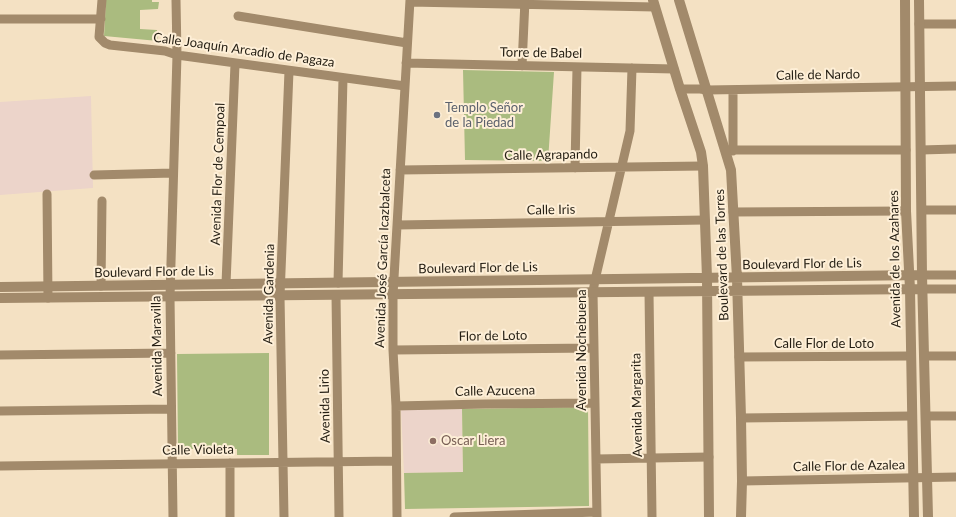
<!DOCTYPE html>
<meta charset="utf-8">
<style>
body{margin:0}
canvas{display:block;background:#f4e1c3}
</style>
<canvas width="956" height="517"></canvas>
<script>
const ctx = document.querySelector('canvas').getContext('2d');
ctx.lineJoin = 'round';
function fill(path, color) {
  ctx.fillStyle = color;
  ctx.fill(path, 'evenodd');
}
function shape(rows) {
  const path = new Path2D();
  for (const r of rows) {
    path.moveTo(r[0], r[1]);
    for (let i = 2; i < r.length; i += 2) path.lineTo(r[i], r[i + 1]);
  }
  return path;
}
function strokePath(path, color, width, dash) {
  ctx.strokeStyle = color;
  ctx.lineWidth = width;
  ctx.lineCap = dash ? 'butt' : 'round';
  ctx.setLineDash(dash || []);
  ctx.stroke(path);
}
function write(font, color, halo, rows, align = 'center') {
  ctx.font = font + ' Lato,sans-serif';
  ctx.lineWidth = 4;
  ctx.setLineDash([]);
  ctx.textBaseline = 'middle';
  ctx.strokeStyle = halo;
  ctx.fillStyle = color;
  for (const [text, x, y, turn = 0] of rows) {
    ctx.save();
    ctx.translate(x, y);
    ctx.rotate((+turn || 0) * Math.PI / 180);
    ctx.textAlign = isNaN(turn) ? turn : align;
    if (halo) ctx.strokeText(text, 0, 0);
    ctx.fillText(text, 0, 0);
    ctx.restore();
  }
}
fill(shape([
 [91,96,93,188,0,195,0,102],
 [462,409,463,472,404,473,401,410]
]), '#ecd4ca');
fill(shape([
 [106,0,152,0,152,2,159,2,158,9,140,10,140,29,157,30,158,41,104,36],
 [463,70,554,72,548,161,465,160],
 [269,353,269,455,237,455,237,449,178,449,177,354],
 [588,407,589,506,405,509,404,473,463,472,462,409]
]), '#aabb7f');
strokePath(shape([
 [102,0,99,37,105,43,110,45,165,51,177,55,405,86],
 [410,2,655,7],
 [238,16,407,43],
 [0,19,101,19],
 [919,24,956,24],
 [406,63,674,69],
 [522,66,525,0],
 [680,89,700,89,707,90,956,86],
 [726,150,906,150],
 [921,150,956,149],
 [733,151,733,90],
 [575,168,577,67],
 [400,170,703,166],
 [94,175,173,173],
 [47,194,48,298],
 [922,210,956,210],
 [733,212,906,211],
 [397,225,705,220],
 [922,275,956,275],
 [338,283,343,78],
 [226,284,235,64],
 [101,286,102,201],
 [923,289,956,289],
 [649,292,652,517],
 [336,295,339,517],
 [393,350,594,348],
 [0,355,171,353],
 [925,356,956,356],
 [739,357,910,356],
 [396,406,485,404,595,403],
 [0,411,171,409],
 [926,416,956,416],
 [741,418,912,416],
 [596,459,709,457],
 [230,463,230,517],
 [0,466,396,461],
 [742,481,956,477],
 [173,517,170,297,177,55,176,0],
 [284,517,280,296,289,71],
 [397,517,396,406,393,350,393,295,410,0],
 [454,517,596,512],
 [597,517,593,292,595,280,630,131,632,68]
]), '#a28a6b', 9);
strokePath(shape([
 [653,0,680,89,701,152,703,166,707,278,709,517],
 [679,0,731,170,737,278,741,418,742,481,741,517],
 [905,0,906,211,910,289,914,517],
 [919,0,922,275,928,517],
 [0,287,922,275],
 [0,298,923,289]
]), '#a28a6b', 10);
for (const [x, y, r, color] of [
 [437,115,4,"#6b7280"],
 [433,441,4,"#8d6e63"]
]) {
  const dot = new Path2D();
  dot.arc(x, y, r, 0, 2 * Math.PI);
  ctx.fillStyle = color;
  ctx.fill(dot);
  strokePath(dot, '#feefd7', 1.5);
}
write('13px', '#241e13', '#feefd7', [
 ["Calle Joaquín Arcadio de Pagaza",244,50,8],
 ["Torre de Babel",541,53,1],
 ["Calle de Nardo",818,75,-1],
 ["Calle Agrapando",551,155,-1],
 ["Avenida Flor de Cempoal",218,174,-88],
 ["Calle Iris",551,210,-1],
 ["Boulevard de las Torres",722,255,-92],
 ["Avenida José García Icazbalceta",383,258,-88],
 ["Avenida de los Azahares",895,259,-91],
 ["Boulevard Flor de Lis",802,264,-1],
 ["Boulevard Flor de Lis",478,268,-1],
 ["Boulevard Flor de Lis",154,272,-1],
 ["Avenida Gardenia",269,294,-89],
 ["Flor de Loto",493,336,-1],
 ["Calle Flor de Loto",824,344],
 ["Avenida Maravilla",157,346,-91],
 ["Avenida Nochebuena",582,350,-90],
 ["Calle Azucena",495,391,-1],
 ["Avenida Margarita",637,405,-91],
 ["Avenida Lirio",325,406,-91],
 ["Calle Violeta",198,450,-1],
 ["Calle Flor de Azalea",849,466,-1]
]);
write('13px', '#5b616d', '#feefd7', [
 ["Templo Señor",445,108],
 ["de la Piedad",445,123]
], 'left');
write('13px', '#785e54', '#feefd7', [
 ["Oscar Liera",441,441]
], 'left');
</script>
